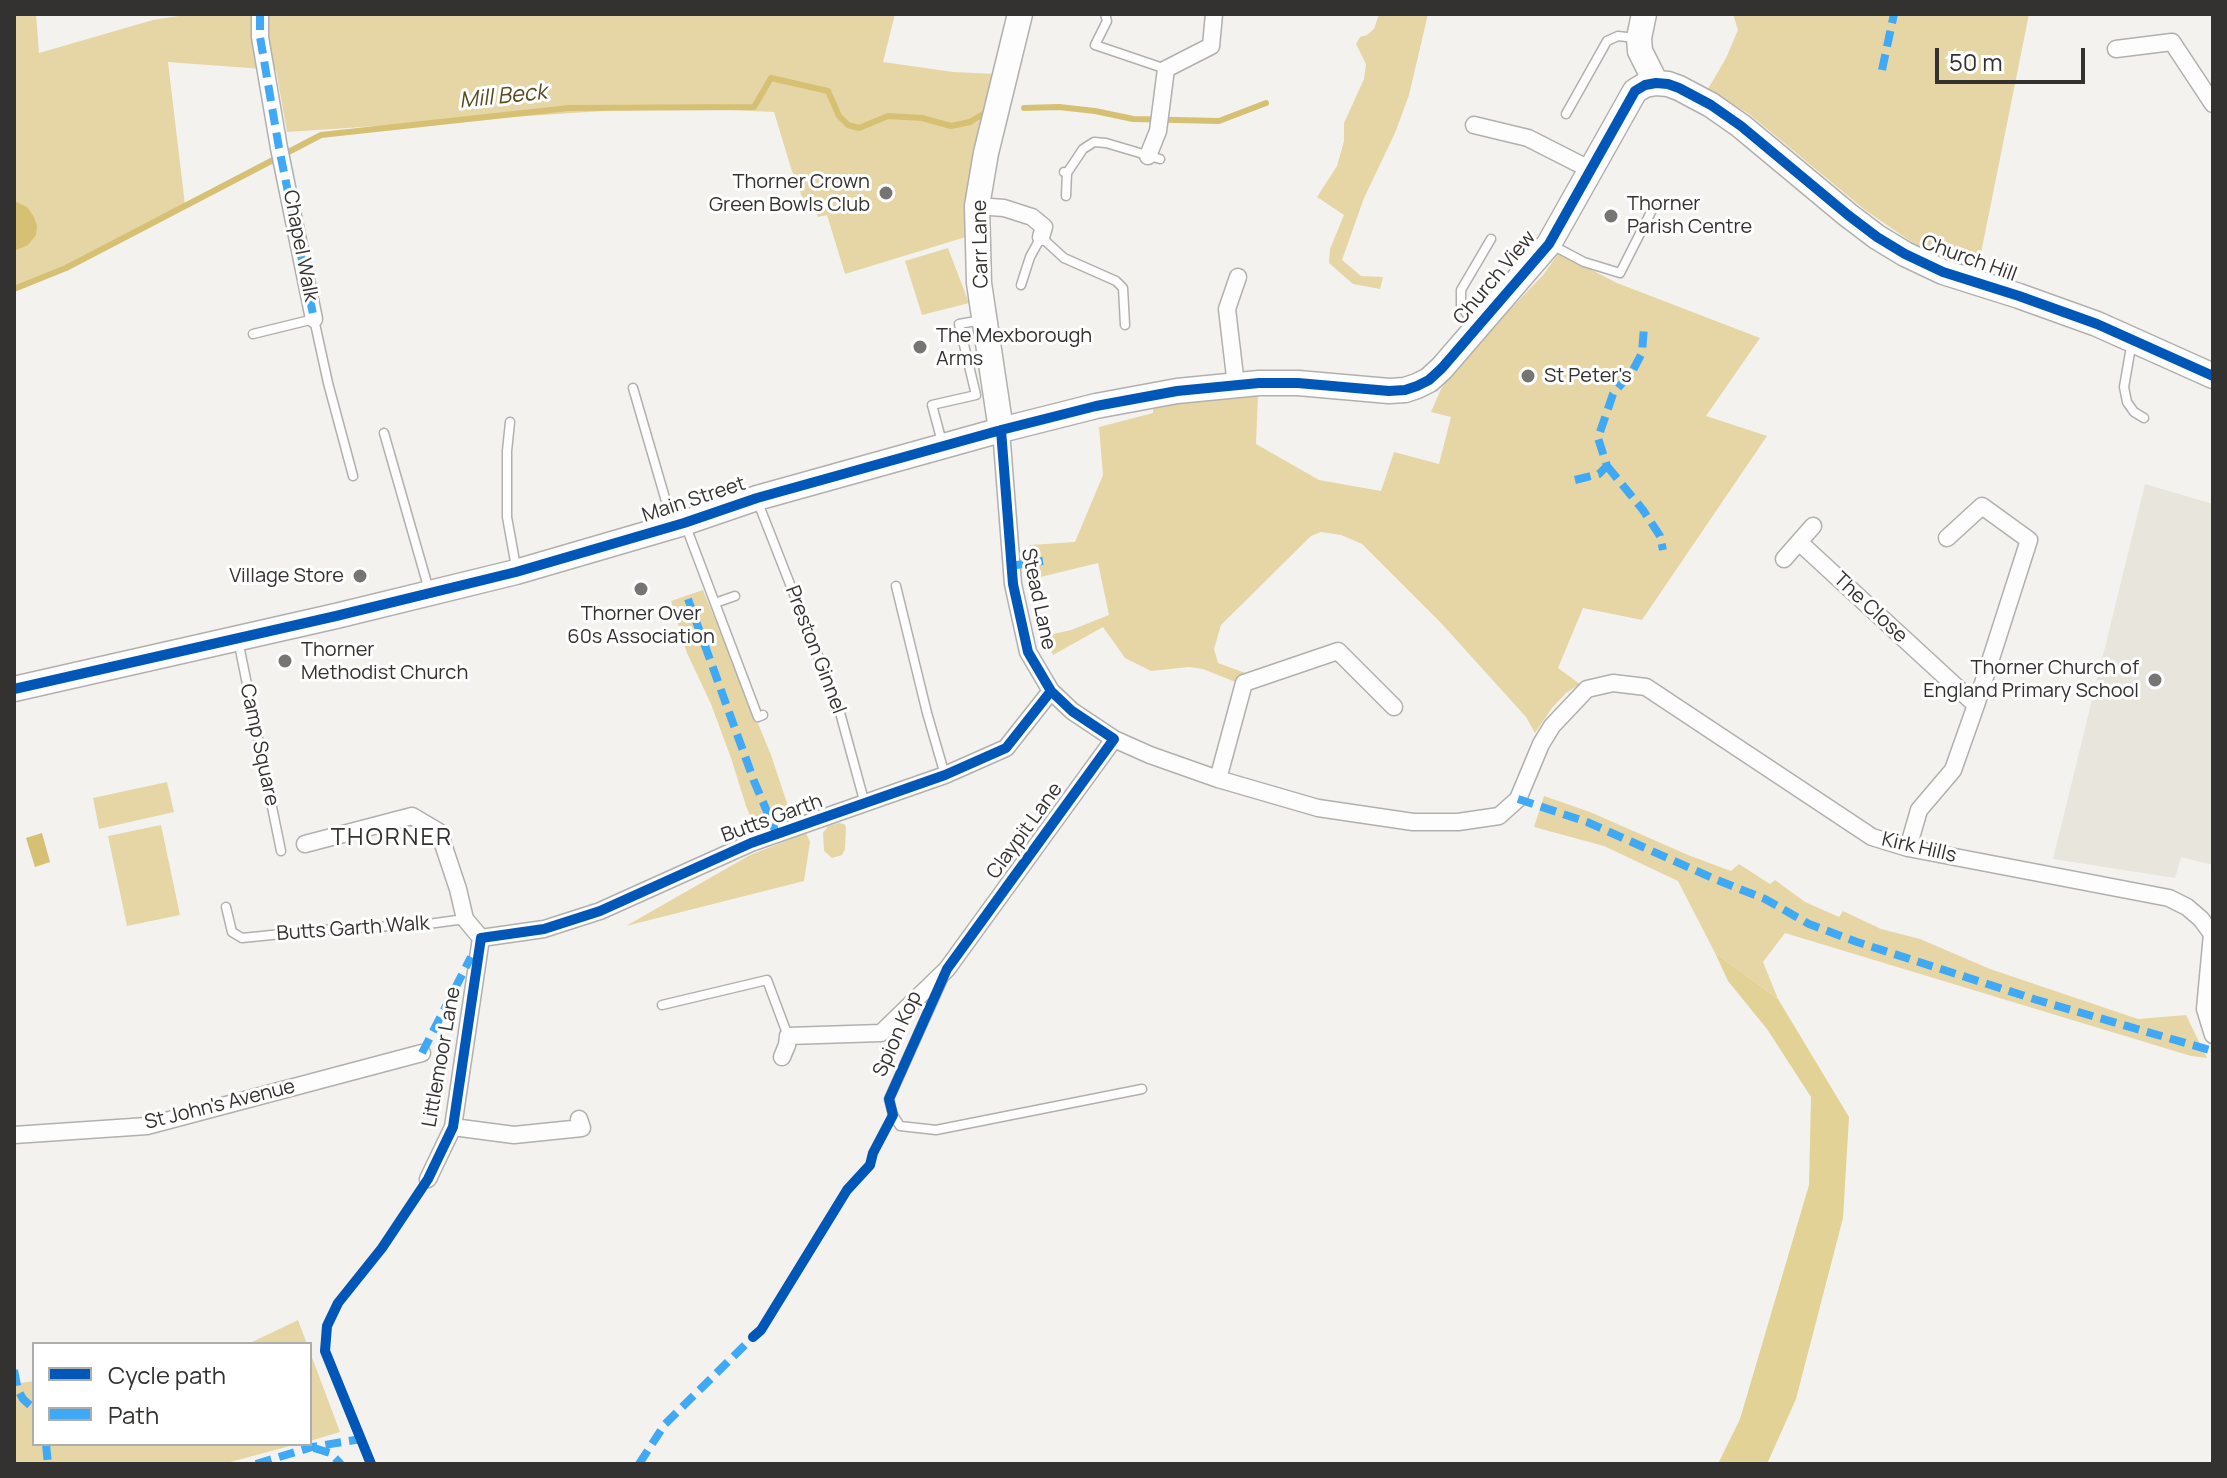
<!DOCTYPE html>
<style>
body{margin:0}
#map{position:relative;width:2227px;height:1478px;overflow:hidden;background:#f3f2ef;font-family:Manrope,sans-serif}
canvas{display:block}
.frame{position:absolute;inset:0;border:16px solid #333230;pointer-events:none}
.legend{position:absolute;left:32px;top:1342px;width:280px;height:104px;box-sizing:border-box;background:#fff;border:2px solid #adadac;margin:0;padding:10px 14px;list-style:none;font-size:24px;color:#333230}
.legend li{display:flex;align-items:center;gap:16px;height:40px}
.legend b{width:40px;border:2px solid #adadac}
.scale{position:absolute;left:1935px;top:48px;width:150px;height:36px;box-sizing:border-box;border:4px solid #333230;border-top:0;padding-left:10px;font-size:24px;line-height:28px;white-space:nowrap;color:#333230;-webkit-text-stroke:6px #fff;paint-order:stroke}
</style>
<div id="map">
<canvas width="2227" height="1478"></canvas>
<div class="frame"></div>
<ul class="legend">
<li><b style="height:10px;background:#0057b8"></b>Cycle path</li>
<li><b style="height:10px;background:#3fa9f5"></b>Path</li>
</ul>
<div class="scale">50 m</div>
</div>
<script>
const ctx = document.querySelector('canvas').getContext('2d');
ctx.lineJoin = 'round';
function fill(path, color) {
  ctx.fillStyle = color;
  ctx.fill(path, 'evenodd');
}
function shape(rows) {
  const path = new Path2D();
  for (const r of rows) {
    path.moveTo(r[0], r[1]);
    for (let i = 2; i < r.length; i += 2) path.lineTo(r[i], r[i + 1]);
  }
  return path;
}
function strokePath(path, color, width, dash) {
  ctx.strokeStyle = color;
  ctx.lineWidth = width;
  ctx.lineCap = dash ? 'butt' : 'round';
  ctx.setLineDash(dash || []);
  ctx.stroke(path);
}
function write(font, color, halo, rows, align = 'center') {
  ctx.font = font + ' Manrope,sans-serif';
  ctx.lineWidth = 6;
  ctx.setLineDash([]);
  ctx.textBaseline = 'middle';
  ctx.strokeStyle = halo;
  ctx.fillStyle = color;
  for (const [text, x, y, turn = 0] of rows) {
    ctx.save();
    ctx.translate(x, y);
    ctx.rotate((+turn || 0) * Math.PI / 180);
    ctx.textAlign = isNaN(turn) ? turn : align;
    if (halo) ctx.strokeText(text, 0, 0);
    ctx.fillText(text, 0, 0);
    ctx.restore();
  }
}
fill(shape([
 [2145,484,2213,504,2213,865,2181,857,2175,878,2053,859]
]), '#e7e5dc');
fill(shape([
 [14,14,36,14,39,53,153,20,191,14,895,14,883,62,953,72,997,74,969,236,845,274,827,215,818,217,816,210,808,213,791,168,774,112,663,107,287,132,276,70,168,62,185,205,66,268,14,289],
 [1379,14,1428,14,1409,95,1395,133,1364,198,1342,260,1361,276,1383,277,1380,289,1353,284,1329,263,1330,249,1344,215,1317,197,1337,166,1344,141,1344,123,1364,79,1366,64,1356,44,1360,37,1367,35,1374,29],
 [1733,14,2029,14,1977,273,1916,245,1865,210,1749,114,1708,89,1726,58,1738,30],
 [948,248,969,303,922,315,905,261],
 [1559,253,1617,283,1760,338,1706,416,1767,436,1642,620,1583,608,1558,668,1580,684,1566,693,1552,708,1535,733,1526,717,1441,623,1362,544,1341,535,1321,532,1311,536,1221,625,1214,649,1218,663,1259,678,1243,685,1203,669,1189,667,1151,671,1125,658,1103,627,1053,655,1045,636,1071,630,1109,615,1098,563,1032,579,1030,545,1075,542,1103,475,1099,427,1153,413,1153,405,1258,395,1256,444,1319,480,1381,491,1394,452,1439,464,1451,417,1431,412,1441,389,1457,365,1543,275],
 [703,590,771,755,792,818,756,830,746,806,731,758,711,704,687,653,671,601],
 [167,782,174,812,99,829,93,798],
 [1544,796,1590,812,1688,855,1731,871,1739,864,1770,884,1775,880,1805,902,1839,917,1843,911,1881,929,1920,939,1990,969,2138,1019,2186,1015,2207,1058,2191,1056,1785,933,1763,962,1778,999,1715,953,1678,881,1604,846,1534,827],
 [839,823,844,824,846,827,845,849,842,855,832,858,824,851,823,833,828,826],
 [161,825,180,915,127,926,108,836],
 [806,833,810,842,804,881,626,926,750,855],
 [298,1320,307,1344,248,1344],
 [310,1352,340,1432,310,1441],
 [34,1381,34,1444,297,1444,223,1464,14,1464,14,1384]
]), '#e6d6a5');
fill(shape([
 [1715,953,1778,999,1849,1117,1843,1218,1796,1399,1767,1464,1718,1464,1740,1419,1809,1185,1811,1097,1767,1029,1728,981]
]), '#e3d295');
fill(shape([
 [14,201,27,207,34,217,37,226,36,235,28,245,14,251],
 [42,833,50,862,35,867,26,838]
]), '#d6c073');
strokePath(shape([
 [1024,108,1059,107,1095,111,1133,119,1219,121,1266,103],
 [14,289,66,268,321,135,569,108,754,107,771,78,828,91,839,116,848,125,859,128,888,116,922,118,951,126,970,122,988,111]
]), '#d6c073', 6);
const lane = shape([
 [1105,14,1107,21,1095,45,1166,69],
 [1566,114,1607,41,1618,36,1635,38],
 [1064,172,1067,173,1066,196],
 [1067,173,1083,149,1094,142,1106,143,1160,159],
 [1550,244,1584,262,1620,273,1653,208],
 [1021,285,1030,257,1041,237,1064,258,1116,281,1123,288,1125,325],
 [1474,324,1461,306,1461,290,1491,239],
 [253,334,314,319,328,383,353,476],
 [2132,341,2124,387,2127,402,2134,412,2144,418],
 [633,388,672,522],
 [510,422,507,451,507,517,516,567],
 [384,433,429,590],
 [942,442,932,405,976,395,959,324,982,320],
 [757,500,839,709,865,804],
 [685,524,758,717,763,715],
 [896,586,927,713,945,775],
 [715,603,735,596],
 [238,640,281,851],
 [226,907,232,932,242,938,321,930,428,924,465,919],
 [943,979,889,1099,893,1115,900,1126,936,1130,1142,1089],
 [662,1005,767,980,788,1036]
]);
const street = shape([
 [260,14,260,37,279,148,314,319],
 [2116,49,2172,42,2213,104],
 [1474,125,1528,138,1589,169],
 [1148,156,1158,131,1166,69,1211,46,1214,14],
 [977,206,1004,208,1032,217,1044,227,1041,237],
 [1236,385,1227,309,1238,277],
 [1001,430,1013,584,1028,652,1051,691,1072,711,1114,739,1150,755,1218,779,1318,808,1413,822,1458,822,1499,816,1518,799,1541,744,1552,726,1587,689,1613,683,1646,687,1872,837,1908,848,2169,898,2187,907,2201,919,2212,934,2205,1009,2213,1035],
 [1799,542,1976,705],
 [1784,559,1813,526],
 [1218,779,1244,683,1338,651,1394,707],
 [305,844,412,816,439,832,458,889,465,919,481,938],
 [1908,848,1919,810,1953,770,1976,705,2029,540,1982,506,1947,538],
 [481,938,544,929,600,911,751,843,945,775,1006,748,1051,691],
 [782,1057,787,1045,788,1036,881,1033,947,969,1114,739],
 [453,1127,514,1135,582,1128,579,1119],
 [14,1135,147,1126,422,1053],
 [428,1179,453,1127,481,938]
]);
const secondary = shape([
 [1644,14,1639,38,1640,51,1656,83],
 [1001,430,979,283,977,206,986,153,1020,14],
 [14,689,336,616,516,572,684,523,757,498,1001,430,1096,406,1177,391,1259,383,1298,383,1389,391,1405,390,1417,386,1429,380,1442,368,1549,244,1635,91,1645,85,1656,83,1668,84,1679,88,1711,105,1741,126,1848,215,1877,237,1905,254,1943,272,2019,296,2097,324,2213,376]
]);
strokePath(lane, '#b1b0ae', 11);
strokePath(street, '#b1b0ae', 19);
strokePath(secondary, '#b1b0ae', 27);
strokePath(lane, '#fdfdfd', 8);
strokePath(street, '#fdfdfd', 16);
strokePath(secondary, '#fdfdfd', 24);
strokePath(shape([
 [260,14,260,37,279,148,314,319],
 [1882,70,1894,14],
 [1607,466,1643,510,1660,536,1663,550],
 [1575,480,1599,474,1607,466,1598,438,1613,394,1633,370,1642,353,1644,327],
 [1010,566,1043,561],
 [688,599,754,781,777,835],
 [1518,799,1587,822,1717,880,1765,899,1809,924,1857,942,2037,1000,2213,1051],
 [422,1053,471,957],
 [14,1370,18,1390,23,1399,34,1409],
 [46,1444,48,1464],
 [314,1448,330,1453,341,1464],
 [256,1464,312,1447,361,1439],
 [639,1464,665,1424,756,1334]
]), '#3fa9f5', 8, [16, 8]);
strokePath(shape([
 [14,689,336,616,516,572,684,523,757,498,1001,430,1096,406,1177,391,1259,383,1298,383,1389,391,1405,390,1417,386,1429,380,1442,368,1549,244,1635,91,1645,85,1656,83,1668,84,1679,88,1711,105,1741,126,1848,215,1877,237,1905,254,1943,272,2019,296,2097,324,2213,376],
 [753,1337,761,1330,847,1190,870,1165,873,1153,893,1115,889,1099,947,969,1114,739,1072,711,1051,691,1028,652,1013,584,1001,430],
 [371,1464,325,1351,327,1326,338,1303,382,1248,428,1179,453,1127,481,938,544,929,600,911,751,843,945,775,1006,748,1051,691]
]), '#0057b8', 10);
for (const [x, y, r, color] of [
 [886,193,8,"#767573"],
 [1611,216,8,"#767573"],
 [920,347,8,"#767573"],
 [1528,376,8,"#767573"],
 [360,576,8,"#767573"],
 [641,589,8,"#767573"],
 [285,661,8,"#767573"],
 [2155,680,8,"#767573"]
]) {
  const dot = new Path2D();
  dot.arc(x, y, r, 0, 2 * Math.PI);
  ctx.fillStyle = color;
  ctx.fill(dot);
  strokePath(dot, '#fff', 3);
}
write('20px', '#333230', '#fff', [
 ["Thorner Crown",870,182,"right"],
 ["Green Bowls Club",870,205,"right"],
 ["Thorner",1627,204],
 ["Parish Centre",1627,227],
 ["The Mexborough",936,336],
 ["Arms",936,359],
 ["St Peter's",1544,376],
 ["Village Store",344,576,"right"],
 ["Thorner Over",641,614,"center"],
 ["60s Association",641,637,"center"],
 ["Thorner",301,650],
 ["Methodist Church",301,673],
 ["Thorner Church of",2139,668,"right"],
 ["England Primary School",2139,691,"right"]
], 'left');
write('20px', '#333230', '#fff', [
 ["Carr Lane",981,244,-91],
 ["Chapel Walk",300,246,79],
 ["Church Hill",1969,259,20],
 ["Church View",1495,278,-50],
 ["Main Street",694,500,-18],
 ["Stead Lane",1038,599,78],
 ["The Close",1870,608,43],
 ["Preston Ginnel",815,650,69],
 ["Camp Square",259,745,78],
 ["Butts Garth",772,819,-20],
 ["Claypit Lane",1025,831,-54],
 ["Kirk Hills",1919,848,13],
 ["Butts Garth Walk",353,929,-4],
 ["Spion Kop",898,1034,-66],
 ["Littlemoor Lane",442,1057,-80],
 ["St John's Avenue",220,1105,-14]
]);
write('italic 22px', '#574a1e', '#fff', [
 ["Mill Beck",503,97,-6]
]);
ctx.letterSpacing = '2px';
write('24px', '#333230', '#fff', [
 ["THORNER",392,838]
]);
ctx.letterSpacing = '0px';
</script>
